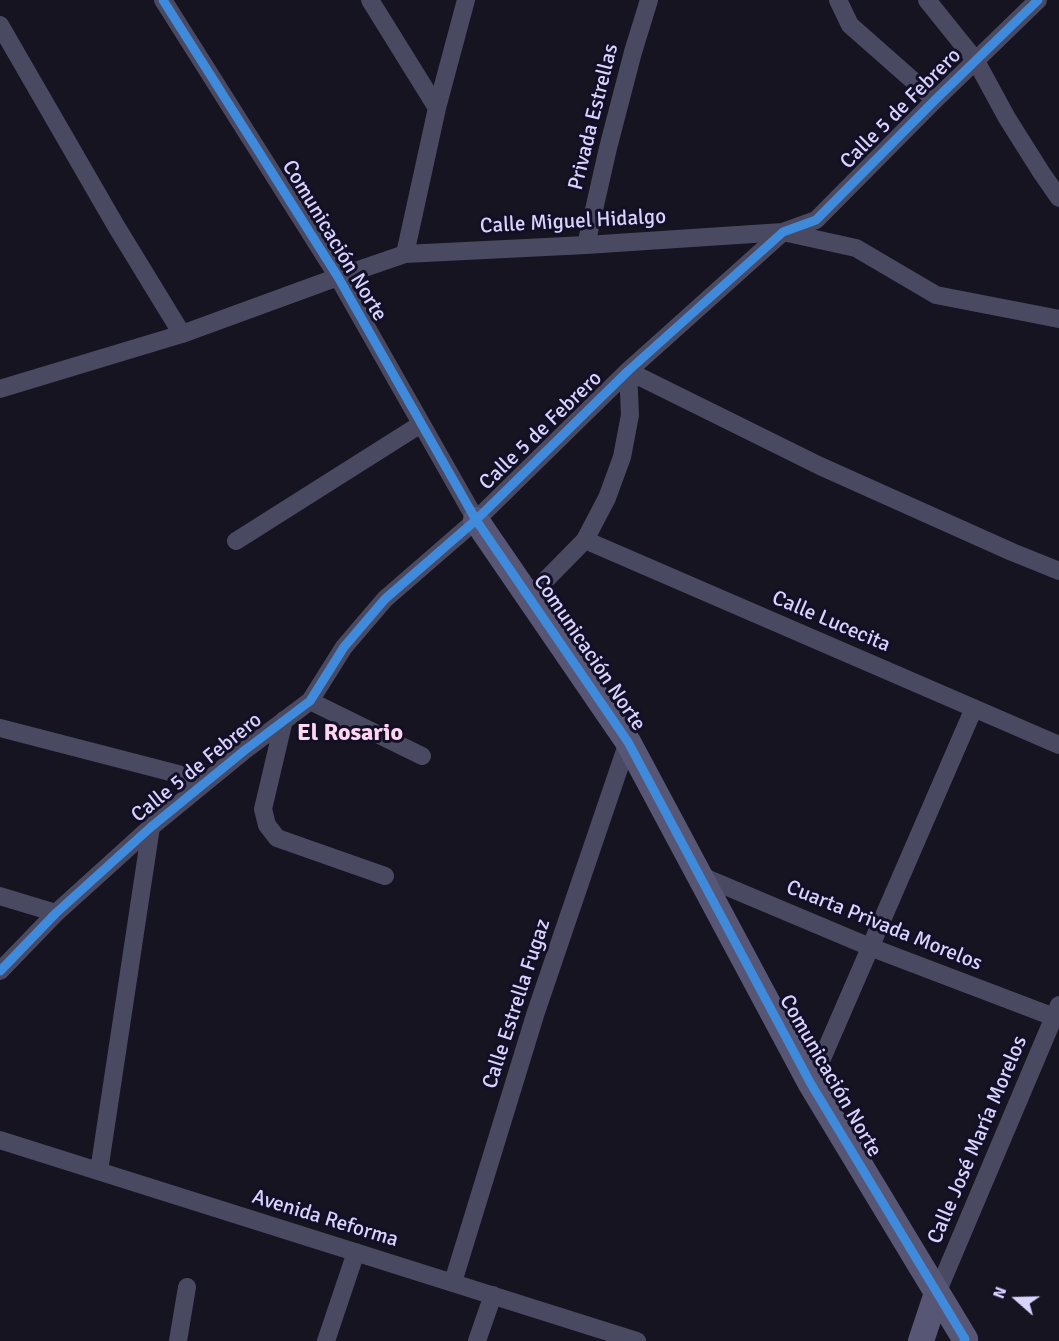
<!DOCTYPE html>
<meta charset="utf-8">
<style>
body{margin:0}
#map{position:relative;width:1059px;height:1341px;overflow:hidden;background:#161421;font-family:Signika,sans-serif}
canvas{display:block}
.north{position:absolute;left:987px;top:1269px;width:60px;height:60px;-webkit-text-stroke:4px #130f26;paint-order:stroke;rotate:290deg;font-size:16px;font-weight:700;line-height:24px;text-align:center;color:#d9d4ff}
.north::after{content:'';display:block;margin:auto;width:21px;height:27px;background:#d9d4ff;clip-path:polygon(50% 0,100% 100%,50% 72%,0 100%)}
</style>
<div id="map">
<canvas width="1059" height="1341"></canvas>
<div class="north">N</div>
</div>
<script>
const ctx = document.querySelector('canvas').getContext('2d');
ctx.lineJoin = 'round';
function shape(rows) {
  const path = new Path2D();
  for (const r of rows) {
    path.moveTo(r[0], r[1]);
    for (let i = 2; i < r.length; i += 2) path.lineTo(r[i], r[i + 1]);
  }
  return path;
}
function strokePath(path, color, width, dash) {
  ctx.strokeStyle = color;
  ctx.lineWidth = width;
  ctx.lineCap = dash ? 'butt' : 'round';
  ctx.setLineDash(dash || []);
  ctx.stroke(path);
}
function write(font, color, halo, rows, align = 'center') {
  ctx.font = font + ' Signika,sans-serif';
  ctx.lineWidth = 6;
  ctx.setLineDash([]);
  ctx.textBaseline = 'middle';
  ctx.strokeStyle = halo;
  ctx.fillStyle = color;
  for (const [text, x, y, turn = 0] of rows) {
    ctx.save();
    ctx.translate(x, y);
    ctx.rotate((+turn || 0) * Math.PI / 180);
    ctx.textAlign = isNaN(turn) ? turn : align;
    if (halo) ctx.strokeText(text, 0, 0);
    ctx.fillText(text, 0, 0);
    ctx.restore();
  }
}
strokePath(shape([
 [163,0,338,277,476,520],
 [370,0,437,108],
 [838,0,850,25,935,100],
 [927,0,976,61,1007,118,1041,172,1059,198],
 [0,25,116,226,182,334],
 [586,245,608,148,633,52,649,0],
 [405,254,437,108,466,0],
 [0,389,182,334,338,277,405,254,586,245,783,232,856,248,936,295,1059,319],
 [585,540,1059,745],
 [236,541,421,424],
 [529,597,585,540,607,498,622,457,630,415,628,371,820,466,1012,552,1059,571],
 [310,701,422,756],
 [284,720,263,809,267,825,277,838,385,876],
 [0,728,205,781],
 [699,875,870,947,1054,1017],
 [0,896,56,913],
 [0,971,56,913,151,827,245,750,310,701,344,647,385,599,476,520,628,371,783,232,816,220,935,100,1038,0],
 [811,1084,974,708],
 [0,1140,637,1341],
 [99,1171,151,827],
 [453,1282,536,1012,628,742],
 [937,1293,1059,1005],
 [178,1341,187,1287],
 [326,1341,356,1252],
 [477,1341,493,1295]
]), '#4a4962', 18);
strokePath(shape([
 [476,520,628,742,811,1084,965,1339,964,1341],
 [921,1341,937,1293]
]), '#575674', 26);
strokePath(shape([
 [163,0,338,277,476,520,628,742,811,1084,965,1339,964,1341],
 [0,971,56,913,151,827,245,750,310,701,344,647,385,599,476,520,628,371,783,232,816,220,935,100,1038,0]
]), '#408adc', 9);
write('21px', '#d9d4ff', '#130f26', [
 ["Calle 5 de Febrero",901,109,-45],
 ["Privada Estrellas",594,117,-76],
 ["Calle Miguel Hidalgo",573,222,-3],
 ["Comunicación Norte",334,241,59],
 ["Calle 5 de Febrero",541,431,-44],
 ["Calle Lucecita",831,622,23],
 ["Comunicación Norte",589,653,56],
 ["Calle 5 de Febrero",197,768,-39],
 ["Cuarta Privada Morelos",884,926,22],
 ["Calle Estrella Fugaz",517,1004,-72],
 ["Comunicación Norte",830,1076,60],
 ["Calle José María Morelos",978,1140,-67],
 ["Avenida Reforma",325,1219,17]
]);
write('bold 24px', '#ffd6f0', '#130f26', [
 ["El Rosario",350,734]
]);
</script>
